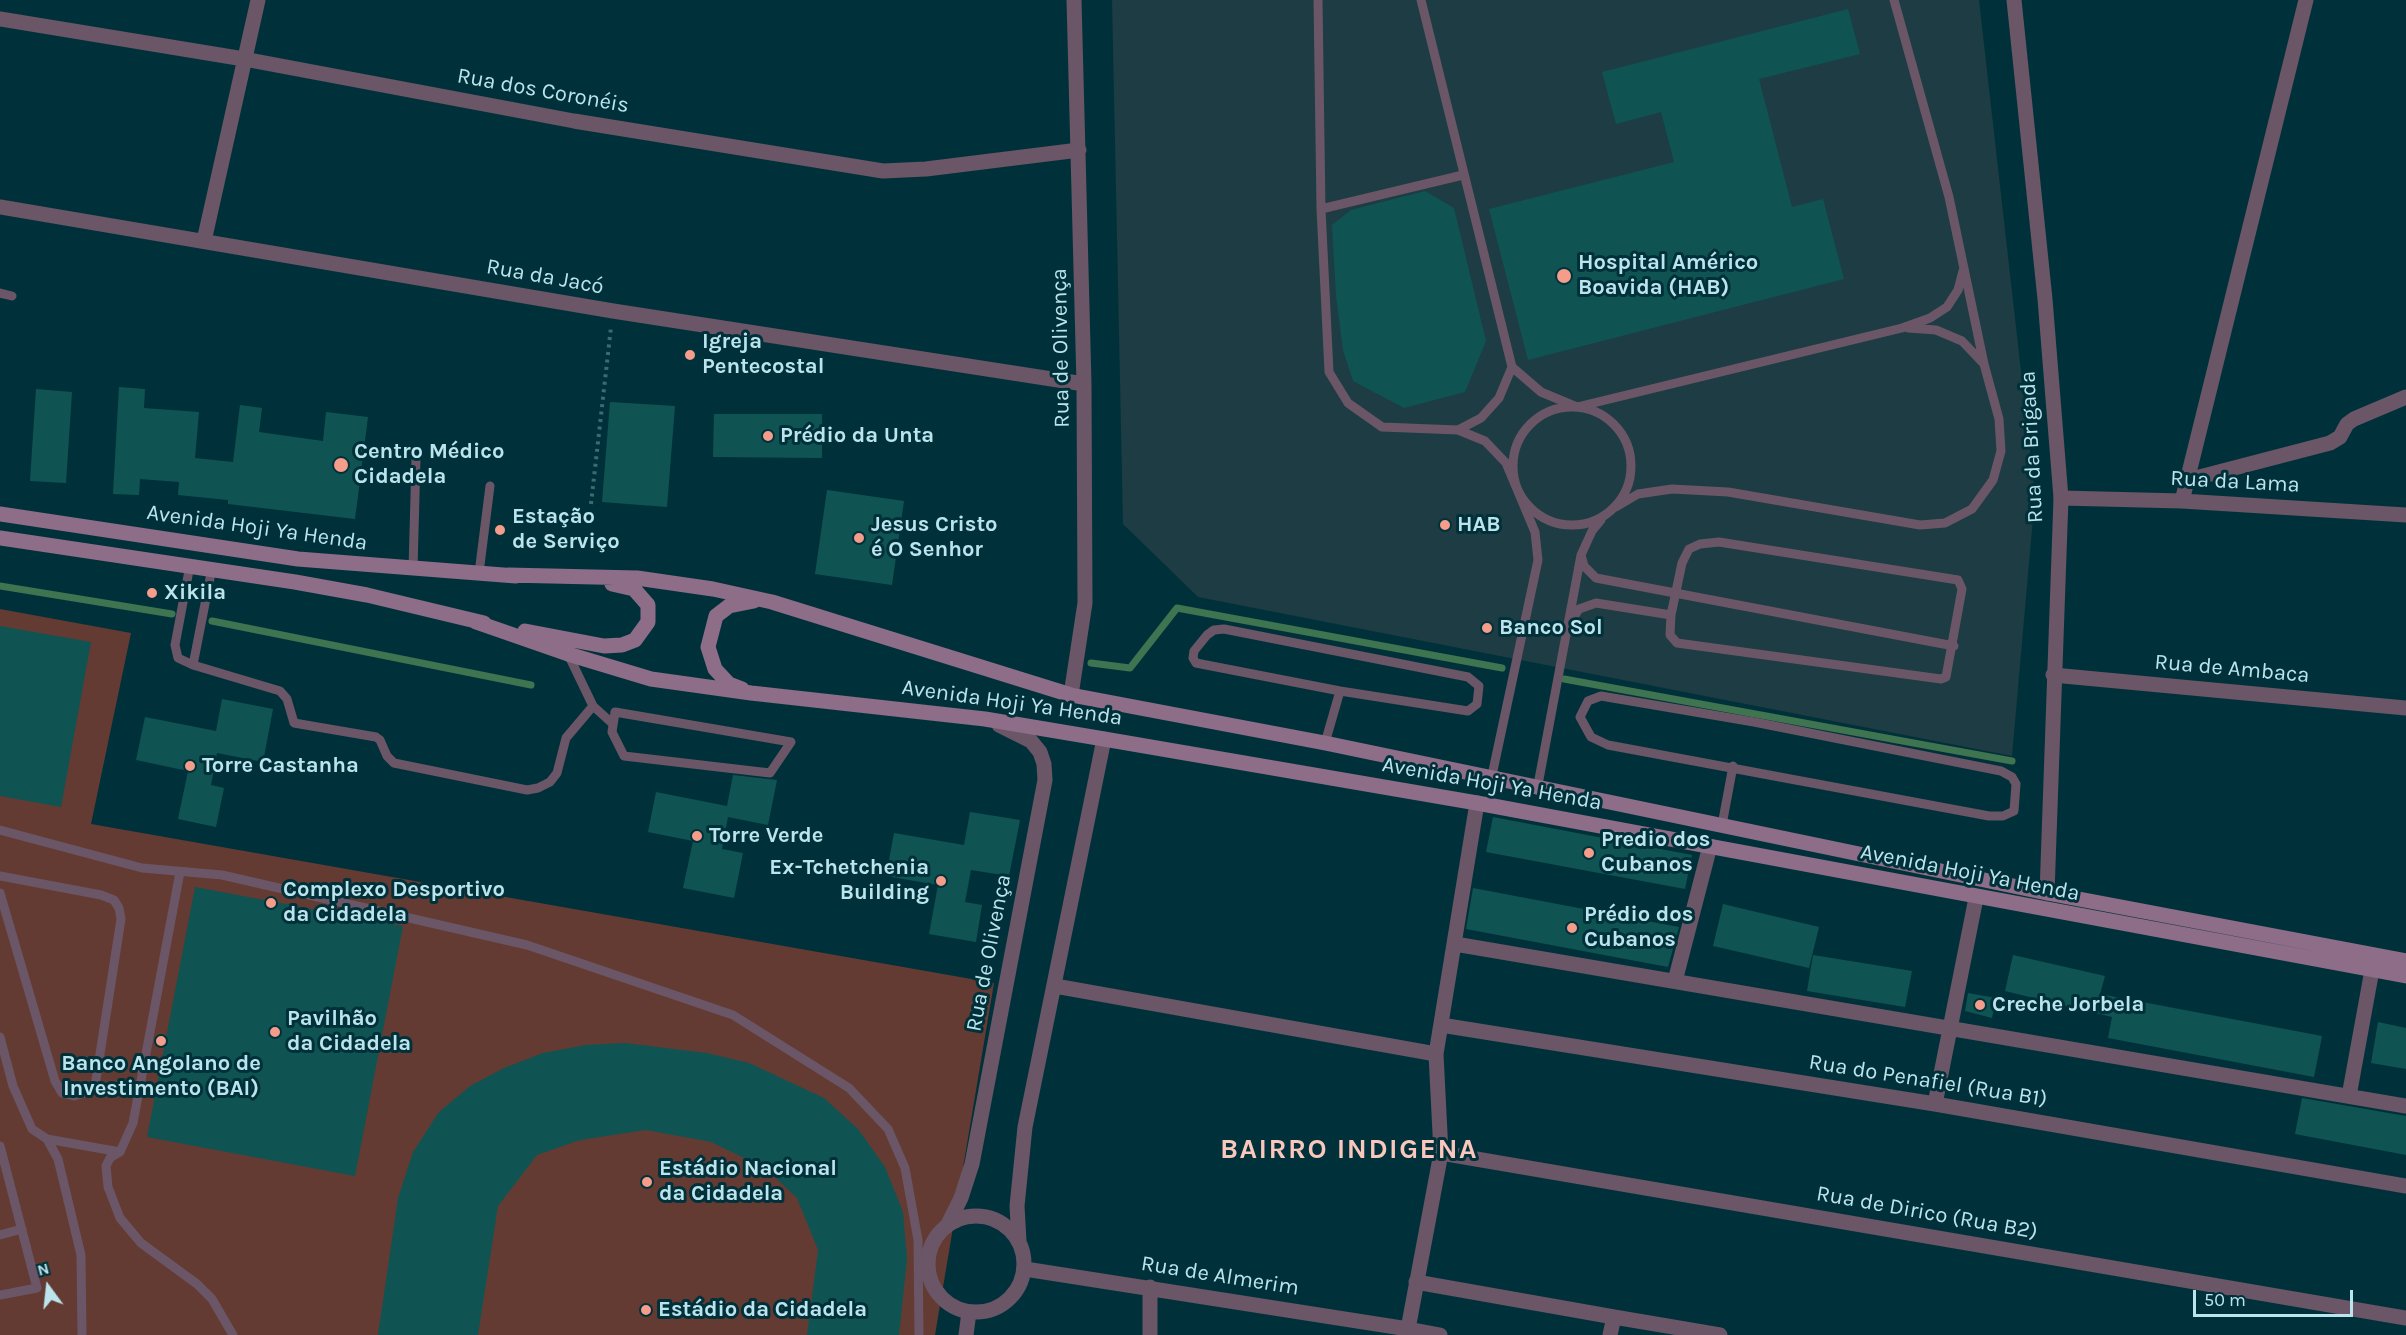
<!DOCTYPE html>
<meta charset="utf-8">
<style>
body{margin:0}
#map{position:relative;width:2406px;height:1335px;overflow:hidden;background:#00313a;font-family:Karla,sans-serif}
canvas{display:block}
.north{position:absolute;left:18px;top:1257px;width:60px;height:60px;-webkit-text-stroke:4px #00313a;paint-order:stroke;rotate:345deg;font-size:16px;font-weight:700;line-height:24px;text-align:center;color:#bce4ed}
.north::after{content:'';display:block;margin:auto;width:21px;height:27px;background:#bce4ed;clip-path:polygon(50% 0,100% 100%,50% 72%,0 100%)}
.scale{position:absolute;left:2193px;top:1290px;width:160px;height:27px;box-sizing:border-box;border:3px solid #bce4ed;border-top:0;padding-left:8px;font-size:18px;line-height:21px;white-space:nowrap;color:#bce4ed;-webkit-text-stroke:4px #00313a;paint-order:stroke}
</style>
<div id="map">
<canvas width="2406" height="1335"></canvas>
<div class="north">N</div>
<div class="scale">50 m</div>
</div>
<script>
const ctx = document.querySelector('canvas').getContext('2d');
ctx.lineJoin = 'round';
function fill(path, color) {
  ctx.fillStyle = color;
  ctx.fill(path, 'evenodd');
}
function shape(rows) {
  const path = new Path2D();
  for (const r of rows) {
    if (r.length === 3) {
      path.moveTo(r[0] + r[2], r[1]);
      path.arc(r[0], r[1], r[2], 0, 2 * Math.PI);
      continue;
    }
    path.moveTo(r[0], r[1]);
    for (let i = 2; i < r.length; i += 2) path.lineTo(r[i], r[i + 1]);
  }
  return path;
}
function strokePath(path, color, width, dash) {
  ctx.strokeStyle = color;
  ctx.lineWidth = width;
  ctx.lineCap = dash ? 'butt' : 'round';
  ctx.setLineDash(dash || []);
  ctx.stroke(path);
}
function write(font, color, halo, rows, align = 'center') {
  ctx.font = font + ' Karla,sans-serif';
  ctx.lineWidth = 6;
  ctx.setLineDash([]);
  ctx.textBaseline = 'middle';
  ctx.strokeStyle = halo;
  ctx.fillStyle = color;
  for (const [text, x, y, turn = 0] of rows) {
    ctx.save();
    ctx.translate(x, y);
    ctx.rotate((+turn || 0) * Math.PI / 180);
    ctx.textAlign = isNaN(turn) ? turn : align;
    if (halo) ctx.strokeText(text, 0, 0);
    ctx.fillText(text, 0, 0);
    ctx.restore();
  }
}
fill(shape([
 [1112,0,1979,0,2035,495,2012,756,1198,597,1123,524]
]), '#1d3c43');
fill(shape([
 [0,609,131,633,91,824,994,983,935,1335,0,1335]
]), '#633b32');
strokePath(shape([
 [0,586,172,614],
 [212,621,531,685],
 [1091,663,1130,668,1177,608,1502,668],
 [1564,679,2012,761]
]), '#3f7450', 7);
fill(shape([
 [1848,9,1860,54,1759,79,1792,207,1823,199,1844,279,1528,360,1489,209,1674,162,1661,112,1616,124,1602,72],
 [1425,191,1454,208,1486,341,1465,392,1404,408,1353,381,1343,350,1336,296,1332,225,1351,210],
 [119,387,145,389,144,408,199,412,195,458,233,462,240,405,262,408,259,432,323,441,326,412,368,417,355,519,228,504,228,500,178,495,179,482,140,479,139,495,113,494],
 [36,389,72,392,66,483,30,481],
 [610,402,675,406,667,507,602,502],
 [714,414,822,414,822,458,713,457],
 [827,490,904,501,892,585,815,574],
 [0,626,91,642,61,807,0,796],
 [222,699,273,709,263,762,217,753,211,785,224,788,216,827,178,819,188,771,136,760,145,717,216,731],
 [733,775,777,780,768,825,728,817,722,849,743,853,734,898,683,888,693,841,648,832,656,792,727,806],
 [970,812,1020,820,1009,876,971,870,965,902,982,905,976,942,929,934,938,885,886,876,894,833,964,845],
 [1493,817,1692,855,1685,889,1486,852],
 [195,887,403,926,355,1176,147,1137],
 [1473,888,1679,927,1668,967,1466,929],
 [1723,904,1819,927,1809,968,1713,946],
 [1813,955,1912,971,1905,1007,1807,991],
 [2013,955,2105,976,2100,994,2322,1036,2314,1077,2108,1038,2112,1017,2005,991],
 [1968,993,1996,998,1992,1018,1965,1011],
 [2378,1022,2406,1028,2406,1069,2371,1063],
 [625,1043,707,1053,749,1063,824,1098,858,1129,885,1167,903,1212,907,1259,899,1335,807,1335,818,1250,797,1198,765,1168,711,1142,646,1130,580,1140,537,1155,498,1206,478,1335,378,1335,398,1198,413,1152,439,1112,470,1086,504,1068,543,1053,586,1045],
 [2302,1098,2406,1116,2406,1155,2295,1134]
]), '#0f5453');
strokePath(shape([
 [591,504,611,327]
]), '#3d6b74', 4, [3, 4.5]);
strokePath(shape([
 [1318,0,1321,209,1329,372,1348,403,1382,427,1458,430,1485,441,1506,463,1535,532,1538,560,1491,780],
 [1421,0,1512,367,1541,392,1577,407,1902,328,1930,318,1947,307,1958,290,1963,271],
 [1321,209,1463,175],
 [0,293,12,296],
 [1908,328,1936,330,1962,341,1984,364],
 [1572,466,59],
 [1458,430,1481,418,1499,398,1512,367],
 [1616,507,1638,494,1672,489,1728,492,1920,525,1945,523,1972,509,1993,480,2001,451,1999,419,1984,364,1949,197,1894,0],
 [1719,542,1958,580,1962,589,1946,677,1941,679,1677,643,1670,635,1671,615,1682,563,1689,549,1700,544,1719,542],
 [1581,555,1584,566,1596,578,1954,646],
 [190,565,175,645,178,658,193,665,280,691,287,699,294,723,376,737,380,740,387,756,394,763,527,790,538,788,550,782,557,773,566,738,593,706],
 [413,569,416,459],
 [479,573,490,486],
 [1568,627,1579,609,1596,603,1671,615],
 [1224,629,1468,677,1479,686,1477,704,1468,711,1340,691,1196,663,1193,658,1194,651,1207,635,1214,630,1224,629],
 [568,654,593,706,613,724],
 [193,665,212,568],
 [1601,696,1754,722,2001,771,2012,777,2016,784,2014,811,2003,816,1989,816,1608,745,1591,737,1580,717,1588,701,1601,696],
 [615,712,791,742,770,773,624,756,612,732,615,712],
 [1325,743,1340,691],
 [1537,790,1581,555,1592,531,1601,520],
 [1722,825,1733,766],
 [0,830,142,868,222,875,527,945,733,1015,849,1088,888,1129,905,1168,918,1240,919,1335],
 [0,876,101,895,114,900,119,908,121,919,95,1086,85,1093,74,1096,62,1093,55,1081,0,893],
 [0,1037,13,1086,32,1129,47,1139,120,1152,133,1123,180,872],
 [47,1139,58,1159,81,1255,82,1335],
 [0,1146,37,1288,0,1295],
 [120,1152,110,1158,106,1166,108,1187,120,1218,141,1243,197,1284,212,1299,233,1335],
 [0,1235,22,1229]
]), '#6a5666', 9);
strokePath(shape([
 [0,19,244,59,574,121,883,171,926,169,1079,150],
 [0,207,613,311,1084,384],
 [204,241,258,0],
 [2188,480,2330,443,2340,437,2347,424,2354,419,2406,397],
 [2061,498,2182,501,2406,515],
 [2182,501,2306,0],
 [2053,675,2406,708],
 [1071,695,1085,603,1084,384,1074,0],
 [1455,944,2406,1106],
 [1675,981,1710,846],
 [1055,986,1436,1054],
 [1441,1025,1935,1104,2406,1186],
 [2349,1096,2372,970],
 [1935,1104,1976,898],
 [1441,1153,2406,1318],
 [976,1264,48],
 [948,1224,961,1198,972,1164,1045,780,1044,764,1040,752,1031,741,999,725],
 [1019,1241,1017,1206,1025,1127,1104,739],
 [1025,1269,1408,1329],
 [1416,1282,1614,1317,1610,1335],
 [1150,1287,1150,1335],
 [1614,1317,1720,1335],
 [966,1335,969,1312],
 [1440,1335,1408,1329,1441,1153,1436,1054,1477,803]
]), '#6a5666', 15);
strokePath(shape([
 [2014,0,2045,299,2061,498,2047,893]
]), '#6a5666', 15);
strokePath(shape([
 [0,514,298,559,516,576],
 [0,538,295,582,367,595,484,623],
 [508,575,637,578,713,589,772,602,1071,695,1325,743,2047,893,2406,961],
 [476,622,568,654,651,679,751,693,985,719,1104,739,1477,803,2406,976],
 [525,631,604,646,622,645,635,640,648,622,648,605,634,589,612,584],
 [742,689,729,684,715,669,708,647,716,616,729,606,754,601]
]), '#8d6d87', 15);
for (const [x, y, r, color] of [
 [1564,276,8,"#f49d8b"],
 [690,355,6,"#f49d8b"],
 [768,436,6,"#f49d8b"],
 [341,465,8,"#f49d8b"],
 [1445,525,6,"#f49d8b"],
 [500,530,6,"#f49d8b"],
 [859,538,6,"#f49d8b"],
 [152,593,6,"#f49d8b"],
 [1487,628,6,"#f49d8b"],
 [190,766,6,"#f49d8b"],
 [697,836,6,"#f49d8b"],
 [1589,853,6,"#f49d8b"],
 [941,881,6,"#f49d8b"],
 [271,903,6,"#f49d8b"],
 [1572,928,6,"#f49d8b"],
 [1980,1005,6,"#f49d8b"],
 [275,1032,6,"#f49d8b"],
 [161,1041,6,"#f49d8b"],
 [647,1182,6,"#f49d8b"],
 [646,1310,6,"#f49d8b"]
]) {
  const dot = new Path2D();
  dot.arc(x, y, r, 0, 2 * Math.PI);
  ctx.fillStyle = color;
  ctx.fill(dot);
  strokePath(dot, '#00313a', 2);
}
write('22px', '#bce4ed', '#00313a', [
 ["Rua dos Coronéis",543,91,10],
 ["Rua da Jacó",545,277,10],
 ["Rua de Olivença",1061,348,-91],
 ["Rua da Brigada",2032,447,-93],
 ["Rua da Lama",2235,482,3],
 ["Avenida Hoji Ya Henda",257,528,8],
 ["Rua de Ambaca",2232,669,5],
 ["Avenida Hoji Ya Henda",1012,703,8],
 ["Avenida Hoji Ya Henda",1492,784,10],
 ["Avenida Hoji Ya Henda",1970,873,11],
 ["Rua de Olivença",989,953,-79],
 ["Rua do Penafiel (Rua B1)",1928,1081,9],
 ["Rua de Dirico (Rua B2)",1927,1213,10],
 ["Rua de Almerim",1220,1276,9]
]);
write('bold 22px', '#bce4ed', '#00313a', [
 ["Hospital Américo",1578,263],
 ["Boavida (HAB)",1578,288],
 ["Igreja",702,342],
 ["Pentecostal",702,367],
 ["Prédio da Unta",780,436],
 ["Centro Médico",354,452],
 ["Cidadela",354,477],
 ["Estação",512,517],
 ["de Serviço",512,542],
 ["Jesus Cristo",871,525],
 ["é O Senhor",871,550],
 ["HAB",1457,525],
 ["Xikila",164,593],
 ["Banco Sol",1499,628],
 ["Torre Castanha",202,766],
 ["Torre Verde",709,836],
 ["Predio dos",1601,840],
 ["Cubanos",1601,865],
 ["Ex-Tchetchenia",929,868,"right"],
 ["Building",929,893,"right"],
 ["Complexo Desportivo",283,890],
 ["da Cidadela",283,915],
 ["Prédio dos",1584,915],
 ["Cubanos",1584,940],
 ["Creche Jorbela",1992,1005],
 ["Pavilhão",287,1019],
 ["da Cidadela",287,1044],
 ["Banco Angolano de",161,1064,"center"],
 ["Investimento (BAI)",161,1089,"center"],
 ["Estádio Nacional",659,1169],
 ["da Cidadela",659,1194],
 ["Estádio da Cidadela",658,1310]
], 'left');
ctx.letterSpacing = '1.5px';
write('bold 28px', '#fac7bc', '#00313a', [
 ["BAIRRO INDIGENA",1349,1150]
]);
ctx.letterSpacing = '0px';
</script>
